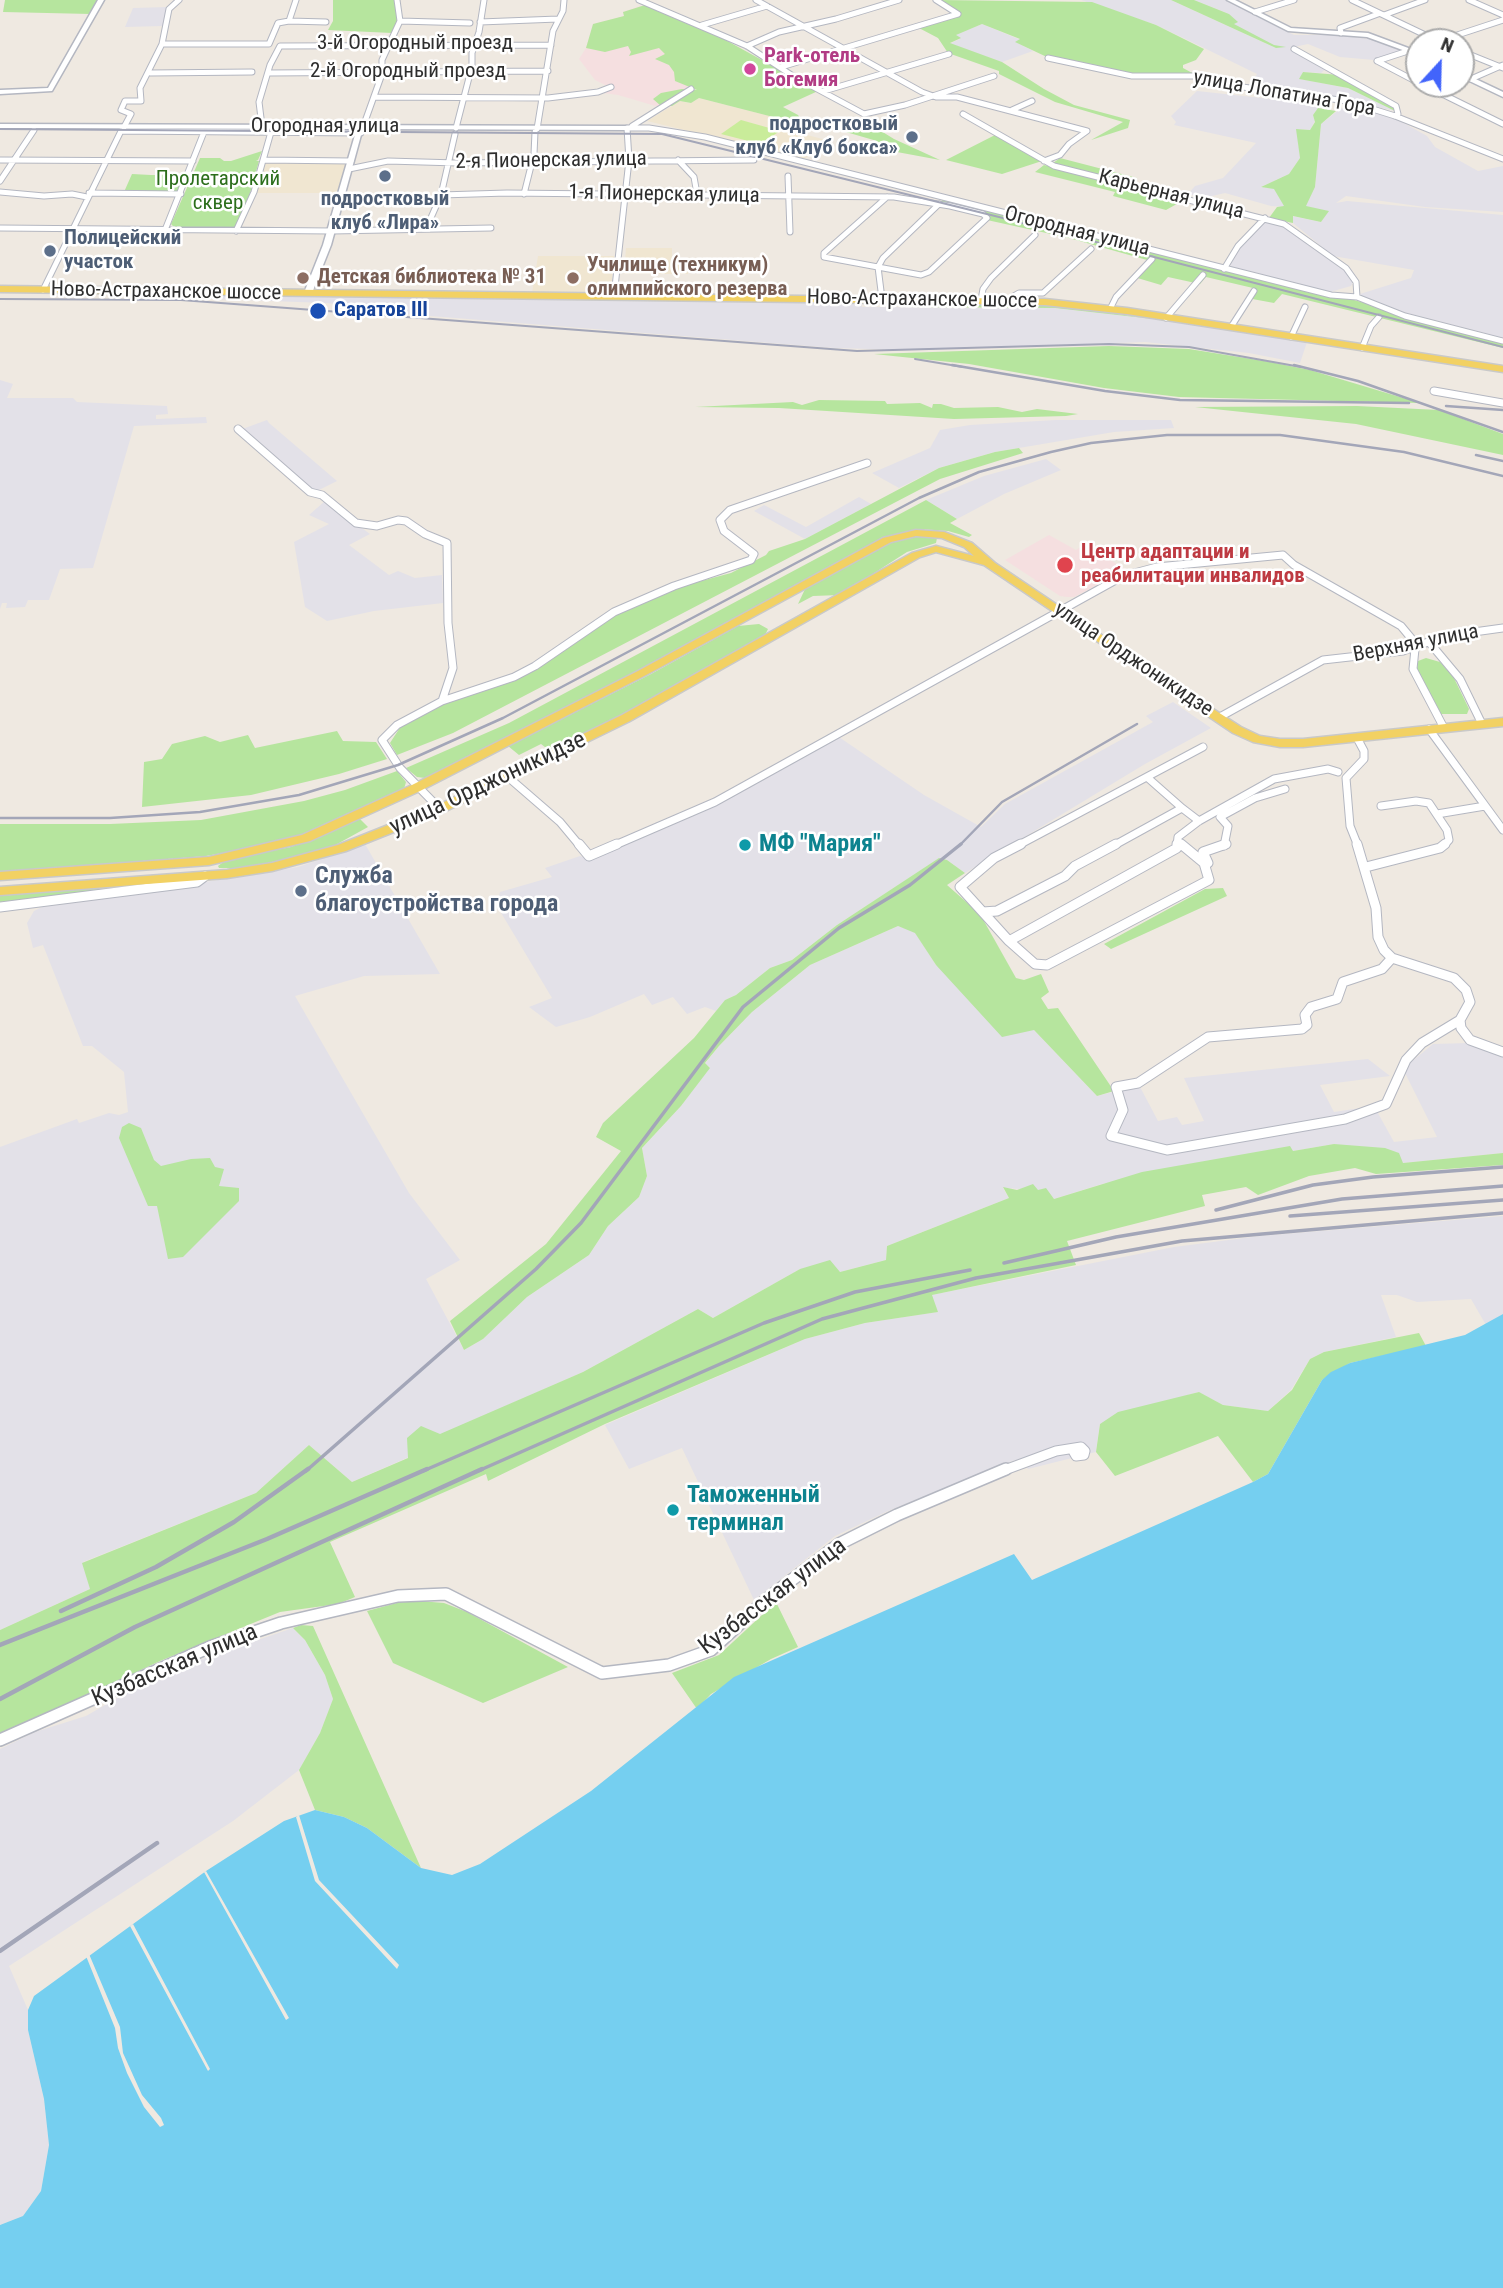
<!DOCTYPE html>
<meta charset="utf-8">
<style>
body{margin:0}
#map{position:relative;width:1503px;height:2288px;overflow:hidden;background:#efe9e1;font-family:"Roboto Condensed",sans-serif}
canvas{display:block}
.north{position:absolute;left:1405px;top:28px;width:70px;height:70px;box-sizing:border-box;background:#fff;border:2px solid #ababab;border-radius:50%;rotate:22deg;font-size:19px;font-weight:700;line-height:28px;text-align:center;color:#2e2e2e}
.north::after{content:'';display:block;margin:auto;width:24px;height:32px;background:#4264fb;clip-path:polygon(50% 0,100% 100%,50% 72%,0 100%)}
</style>
<div id="map">
<canvas width="1503" height="2288"></canvas>
<div class="north">N</div>
</div>
<script>
const ctx = document.querySelector('canvas').getContext('2d');
ctx.lineJoin = 'round';
function fill(path, color) {
  ctx.fillStyle = color;
  ctx.fill(path, 'evenodd');
}
function shape(rows) {
  const path = new Path2D();
  for (const r of rows) {
    path.moveTo(r[0], r[1]);
    for (let i = 2; i < r.length; i += 2) path.lineTo(r[i], r[i + 1]);
  }
  return path;
}
function strokePath(path, color, width, dash) {
  ctx.strokeStyle = color;
  ctx.lineWidth = width;
  ctx.lineCap = dash ? 'butt' : 'round';
  ctx.setLineDash(dash || []);
  ctx.stroke(path);
}
function write(font, color, halo, rows, align = 'center') {
  ctx.font = font + ' "Roboto Condensed",sans-serif';
  ctx.lineWidth = 5;
  ctx.setLineDash([]);
  ctx.textBaseline = 'middle';
  ctx.strokeStyle = halo;
  ctx.fillStyle = color;
  for (const [text, x, y, turn = 0] of rows) {
    ctx.save();
    ctx.translate(x, y);
    ctx.rotate((+turn || 0) * Math.PI / 180);
    ctx.textAlign = isNaN(turn) ? turn : align;
    if (halo) ctx.strokeText(text, 0, 0);
    ctx.fillText(text, 0, 0);
    ctx.restore();
  }
}
fill(shape([
 [1081,0,1171,0,1276,48,1233,24,1229,14,1194,0,1225,0,1294,35,1336,35,1370,39,1396,47,1404,50,1374,60,1340,57,1308,44,1289,48,1327,68,1321,73,1303,72,1300,79,1348,88,1395,111,1346,100,1256,85,1262,81,1254,78,1257,74,1198,45,1156,25],
 [168,7,163,26,125,27,133,8],
 [982,24,1021,40,1016,42,1033,51,1002,62,949,44,960,39,955,35],
 [1197,91,1280,100,1292,94,1317,99,1313,104,1320,106,1313,115,1315,121,1310,130,1297,129,1300,158,1289,174,1261,187,1274,188,1285,207,1271,206,1225,193,1212,196,1209,200,1188,194,1195,186,1223,178,1256,143,1174,125,1176,122,1171,116],
 [1352,105,1400,121,1427,136,1435,147,1478,171,1503,166,1503,212,1425,207,1346,196,1336,203,1347,201,1503,215,1503,338,1380,306,1362,297,1360,294,1411,278,1414,270,1333,256,1293,223,1292,216,1321,222,1328,211,1305,207,1315,187,1321,124,1340,109],
 [1264,220,1275,221,1296,234,1349,274,1353,282,1351,286,1330,292,1231,267,1230,265,1239,247],
 [186,295,861,302,862,307,1055,308,1153,319,1307,342,1300,363,1249,353,1145,342,910,350,834,348,342,309,344,305,327,303,184,298],
 [0,380,13,384,7,398,73,398,77,402,167,406,168,414,156,415,156,419,206,417,207,423,134,426,93,568,60,569,49,600,28,600,25,607,6,608,7,603,2,603,0,609],
 [267,420,269,423,337,481,311,494,237,431],
 [1056,420,1171,420,1174,428,1114,432,995,452,939,468,899,488,872,473,930,448,940,430,970,425],
 [1046,459,1061,470,1004,494,957,519,926,500,984,476],
 [859,497,871,504,805,539,754,511,764,505,806,527],
 [325,501,370,534,349,545,389,575,398,571,415,578,442,575,443,603,374,611,327,621,305,607,294,542,329,524,309,515],
 [1173,702,1211,728,1145,764,965,873,947,860,938,859,837,925,792,960,770,968,736,995,725,1000,716,1011,705,1007,687,1014,673,997,652,1005,644,994,590,1017,556,1027,529,1007,552,998,497,906,500,892,552,877,545,868,580,856,588,859,606,854,711,800,833,733,924,795,981,827,1005,804,1153,722,1146,716],
 [365,844,440,974,364,976,295,996,409,1193,460,1260,426,1279,464,1350,483,1339,527,1297,589,1255,608,1226,639,1197,647,1176,642,1148,681,1106,710,1067,705,1064,719,1046,752,1012,810,965,898,926,915,932,936,965,1034,1030,1097,1096,1139,1085,1158,1121,1177,1117,1182,1125,1204,1121,1184,1078,1368,1059,1390,1076,1320,1085,1334,1112,1374,1106,1394,1142,1437,1137,1405,1073,1410,1063,1433,1044,1469,1043,1503,1057,1503,1153,1403,1163,1334,1144,1102,1184,1054,1199,1038,1190,1003,1188,1009,1198,887,1246,886,1260,840,1272,800,1269,713,1318,698,1309,583,1372,440,1435,421,1427,409,1457,352,1482,309,1445,256,1493,83,1562,90,1589,0,1630,0,1147,77,1119,79,1123,109,1113,119,1115,128,1112,124,1072,92,1046,83,1046,43,945,33,948,27,923,34,911,42,907,171,890,199,883,298,867],
 [1503,1216,1503,1314,1486,1325,1471,1299,1417,1302,1397,1295,1381,1295,1396,1337,1324,1352,1310,1359,1291,1390,1268,1411,1223,1405,1198,1392,1100,1424,1096,1452,1028,1469,1022,1459,1012,1461,888,1511,835,1536,754,1600,682,1448,629,1469,605,1425,805,1339,865,1323,937,1312,931,1295,1174,1247,1260,1236],
 [293,1628,305,1640,325,1675,333,1699,320,1733,299,1770,233,1821,9,1966,28,2010,28,2030,44,2099,49,2145,41,2191,23,2216,0,2225,0,1749,35,1732,86,1716,161,1673]
]), '#e3e1e8');
fill(shape([
 [699,98,782,119,773,126,830,141,804,159,647,121,680,101,690,103],
 [266,162,348,162,337,193,255,193],
 [626,248,672,248,672,258,689,258,688,274,624,274],
 [538,256,614,256,611,289,601,294,532,293]
]), '#f0e6d1');
fill(shape([
 [640,6,733,45,742,48,691,87,659,107,618,95,596,92,611,88,595,80,579,59,586,48,593,24,624,16,623,12],
 [1049,535,1076,550,1085,544,1126,570,1074,597,1067,597,1060,596,1005,560]
]), '#f5dfe0');
fill(shape([
 [5,0,99,0,91,14,3,12],
 [333,0,395,0,399,14,397,21,392,33,328,30,333,21],
 [938,0,1092,2,1156,25,1204,49,1196,60,1183,65,1183,68,1196,75,1146,76,1049,58,1015,42,1020,39,982,24,956,35,961,38,950,43,1002,62,1044,89,1074,105,1130,120,1128,128,1091,140,1123,122,1055,102,999,74,999,71,948,53,938,38,919,28,960,15],
 [1171,0,1194,0,1229,14,1238,22,1234,24,1274,45,1286,47,1276,48],
 [645,5,702,27,818,91,783,107,798,115,803,122,802,126,794,132,773,126,781,119,699,98,691,103,680,101,672,106,661,106,653,99,661,93,682,89,697,90,675,81,674,72,669,65,655,59,665,54,659,48,629,56,631,52,628,46,605,52,586,48,593,24,624,16,623,12],
 [1303,72,1340,75,1394,106,1395,111,1348,88,1299,79],
 [1318,108,1336,111,1321,124,1315,187,1306,206,1329,211,1321,222,1293,216,1293,223,1269,218,1277,207,1284,206,1274,189,1261,187,1289,174,1300,158,1296,129,1310,130,1315,122,1313,115],
 [860,118,894,139,940,160,870,147,877,141,839,130],
 [997,134,1042,161,1002,174,946,160],
 [262,151,258,160,256,161,259,161,247,204,235,227,174,227,171,224,200,158,220,158,224,161,231,161],
 [1060,158,1137,178,1131,183,1053,163],
 [1044,165,1184,200,1166,210,1113,196,1115,192,1035,172],
 [132,174,151,175,186,175,179,192,124,192],
 [942,200,1354,300,1503,342,1503,348,1282,294,1274,303,1247,298,1253,288,1206,277,1200,284,1168,277,1161,285,1134,277,1147,260,1069,238,987,220,988,217,944,204,941,202],
 [910,302,1054,305,1153,319,1055,308,911,307],
 [1109,346,1189,349,1270,362,1310,370,1420,403,1179,397,1104,388,969,364,874,354],
 [819,400,885,401,887,404,920,403,932,408,933,404,941,404,954,408,998,407,1022,412,1037,409,1078,414,1066,416,954,419,779,408,695,407,793,402,802,405],
 [1357,406,1439,410,1503,434,1503,455,1356,424,1195,407],
 [1019,448,1023,453,940,479,453,733,397,755,390,743,401,726,444,703,515,679,619,613,675,588,731,573,766,555,769,551,805,539,939,468,995,452],
 [926,500,957,519,950,523,972,535,969,537,948,531,920,529,883,537,639,672,425,778,417,777,406,768,509,723],
 [932,535,937,538,936,543,907,552,840,595,813,596,798,604,806,587,891,542,912,536],
 [759,624,768,629,765,635,619,717,550,751,541,744,519,755,508,746,651,674,738,626],
 [1426,658,1440,662,1453,676,1469,709,1467,714,1441,714,1417,669,1418,661],
 [337,731,343,741,376,742,387,759,339,774,251,795,142,807,144,762,162,759,172,744,205,736,220,742,248,735,255,748],
 [397,771,406,782,404,789,305,834,266,845,206,856,0,872,0,824,110,824,201,820,304,801,345,790],
 [360,819,368,827,330,848,247,868,219,868,218,866,226,860,291,847],
 [939,858,947,860,965,873,947,885,980,914,1016,978,1024,980,1041,974,1049,992,1041,998,1048,1009,1058,1008,1114,1091,1097,1096,1034,1030,1002,1037,936,965,915,933,898,926,810,965,752,1012,719,1046,705,1063,710,1068,681,1106,642,1148,647,1176,639,1197,608,1226,589,1255,527,1297,483,1339,464,1350,450,1321,546,1244,621,1151,596,1137,603,1123,694,1038,725,1000,736,995,770,968,792,960,837,925],
 [143,884,149,885,0,902,0,896],
 [1223,888,1227,896,1111,949,1104,944,1205,889],
 [129,1123,141,1128,154,1160,161,1166,191,1159,210,1158,215,1167,224,1169,219,1186,239,1188,239,1201,183,1257,168,1259,157,1206,148,1206,119,1138,122,1127],
 [1334,1144,1385,1148,1399,1153,1403,1163,1503,1153,1503,1165,1376,1174,1355,1168,1309,1176,1258,1195,1246,1187,1202,1195,1205,1206,1067,1241,1076,1265,932,1295,938,1312,865,1323,805,1339,605,1424,488,1481,486,1474,330,1542,355,1597,338,1604,280,1612,160,1661,22,1726,0,1734,0,1630,90,1589,82,1563,256,1493,309,1445,352,1482,408,1458,407,1438,421,1426,440,1434,583,1372,698,1309,713,1318,800,1269,830,1260,840,1272,886,1260,887,1246,1009,1198,1003,1187,1017,1190,1033,1184,1038,1190,1046,1188,1054,1199,1142,1172,1290,1146,1293,1151],
 [1419,1333,1426,1346,1350,1363,1322,1380,1268,1474,1253,1482,1218,1436,1115,1476,1096,1452,1100,1424,1118,1412,1199,1392,1223,1405,1268,1411,1292,1390,1310,1359,1324,1352],
 [408,1600,444,1603,467,1612,568,1667,483,1703,393,1663,367,1611],
 [776,1602,798,1647,771,1659,711,1694,697,1709,672,1673,719,1655],
 [301,1625,313,1626,421,1868,367,1828,344,1817,315,1810,299,1770,320,1733,333,1699,325,1675,305,1640,293,1628]
]), '#b6e59e');
fill(shape([
 [741,120,780,131,760,144,721,134]
]), '#c9ec9a');
fill(shape([
 [1503,1314,1503,2288,0,2288,0,2225,23,2216,41,2191,49,2145,44,2099,28,2030,28,2010,34,1996,206,1871,284,1821,315,1810,344,1817,367,1828,421,1868,452,1875,480,1864,591,1791,734,1677,1014,1554,1032,1580,1253,1482,1268,1474,1322,1380,1331,1372,1350,1363,1465,1335]
]), '#75cff0');
fill(shape([
 [299,1815,319,1880,399,1965,397,1969,315,1881,296,1817],
 [206,1871,289,2018,286,2020,204,1872],
 [133,1924,210,2069,208,2071,130,1926],
 [89,1954,120,2027,123,2053,142,2095,161,2118,164,2125,160,2127,144,2107,127,2073,118,2048,115,2028,86,1956]
]), '#efe9e1');
const minorFar3 = shape([
 [639,0,747,46,793,76,864,114,905,105,994,76],
 [756,0,922,92,936,97,957,97,1087,131,1069,144,1060,155,1044,161],
 [936,0,958,14],
 [1352,0,1440,42],
 [1469,0,1503,15],
 [1255,12,1294,0],
 [1384,15,1425,0],
 [289,21,326,22],
 [400,21,470,23],
 [480,22,558,19],
 [702,25,767,6],
 [1341,33,1340,28,1378,14],
 [1439,41,1503,20],
 [162,44,269,44,278,23,289,21,296,0],
 [747,46,779,32,836,19,899,0],
 [1294,49,1396,106,1398,114,1395,116],
 [1461,51,1503,68],
 [1048,58,1132,76,1199,76,1235,86,1347,101,1395,116,1503,159],
 [1377,61,1419,83],
 [1377,61,1411,50],
 [781,67,958,14],
 [150,73,252,72],
 [269,73,548,71],
 [1471,79,1503,65],
 [1422,84,1503,124],
 [824,91,949,54],
 [374,97,548,98,598,92,611,87],
 [1012,110,1032,101],
 [963,114,1054,166,1284,224,1346,268,1356,282,1357,297],
 [632,126,691,89],
 [124,127,131,114,121,110,125,101,141,101,140,88,162,44,169,9,179,0],
 [257,127,261,118,259,102,270,65,280,46,551,45],
 [363,127,382,74,382,60,400,21,397,0],
 [456,128,472,66,472,53,479,32,484,0],
 [627,128,649,128,705,137,1331,295,1357,297,1405,316,1503,341],
 [537,129,553,31,563,11,564,0],
 [0,160,193,161],
 [263,160,351,161],
 [678,160,694,177,697,194],
 [349,169,388,161,457,163,754,160],
 [788,176,790,232],
 [0,181,34,130],
 [0,192,44,196,72,194,87,197],
 [89,193,181,194],
 [524,194,534,154,535,132],
 [441,195,507,193,894,197,950,206,983,214,987,218,929,272,921,275,824,257,824,253,887,197],
 [0,228,332,231,491,228],
 [426,229,441,195,455,134],
 [165,230,204,132],
 [236,231,254,192,271,132],
 [878,267,883,258,939,204],
 [878,267,882,299],
 [1224,269,1238,246,1265,218],
 [43,290,121,131,361,133],
 [614,296,629,160,627,128],
 [981,300,983,289,991,278,1035,235],
 [1012,301,1012,297,1019,293,1043,293,1091,249],
 [1110,309,1116,297,1152,259],
 [1166,318,1203,275],
 [1231,327,1254,291],
 [1291,337,1305,307],
 [1362,348,1371,326,1379,317]
]);
const minorFar2 = shape([
 [1434,391,1503,403],
 [238,429,310,492,322,495,356,523,377,526,398,520,406,521,425,534,447,543,448,623,453,668,442,701],
 [1429,642,1460,679,1482,724],
 [1218,718,1323,660,1403,651,1445,636,1503,628],
 [1429,729,1503,830],
 [1357,738,1364,751,1364,759,1346,778,1350,826,1358,846],
 [508,777,560,822,580,846],
 [1381,806,1416,801,1429,803,1447,830,1449,840,1443,846],
 [1182,808,1199,821],
 [440,809,400,768,382,740,397,725,442,701,514,677,535,666,614,612,674,586,751,560,754,554,724,531,720,520,730,510,867,463],
 [1437,814,1485,806],
 [1178,841,1183,846],
 [613,846,715,802,1123,576,1157,567,1283,555,1294,565,1401,626,1411,638,1415,649,1413,669,1444,728],
 [1017,846,1203,747],
 [1113,846,1182,808,1148,778],
 [1177,846,1178,837,1199,821,1274,779,1328,769,1338,772],
 [1224,846,1228,826,1220,817,1255,798,1285,789]
]);
const minorFar1 = shape([
 [579,844,589,856,617,844],
 [1021,844,994,858,960,887,1009,941,1177,848,1177,844],
 [1357,844,1376,908,1378,937,1384,950,1392,958],
 [1208,863,1203,852,1226,844],
 [1366,867,1440,848,1445,844],
 [0,907,197,882,205,876],
 [983,912,997,911,1065,876,1075,866,1116,844],
 [1009,941,1035,964,1047,965,1209,880,1204,863,1181,844],
 [1392,958,1454,978,1466,990,1470,1002,1460,1020,1422,1043,1406,1060,1386,1104,1345,1119,1167,1150,1111,1136,1123,1110,1116,1087,1138,1083,1208,1037,1302,1029,1307,1025,1305,1015,1311,1007,1337,999,1343,982,1382,969,1392,958],
 [1460,1020,1461,1028,1470,1040,1503,1052],
 [1002,1471,1056,1451,1081,1447,1085,1451,1084,1455,1076,1456,1072,1449]
]);
const minor = shape([
 [0,1740,210,1647,281,1623,398,1596,446,1594,602,1673,669,1665,711,1650,768,1598,839,1544,897,1515,1006,1469]
]);
const tertiary = shape([
 [98,0,104,0,52,91,0,94,0,90,48,88,98,0],
 [1227,0,1235,0,1291,28,1368,33,1419,52,1419,56,1367,37,1288,31,1227,0],
 [1461,72,1503,92,1503,97,1461,77,1461,72],
 [0,124,627,126,630,128,627,130,365,129,361,135,331,245,312,293,308,295,304,293,323,245,355,135,358,129,0,128,0,124]
]);
const primary = shape([
 [0,286,1045,299,1127,308,1503,366,1503,372,1127,314,1045,305,0,292,0,286],
 [916,530,944,532,972,543,995,563,1170,681,1241,727,1260,736,1280,739,1303,739,1503,718,1503,726,1303,747,1280,747,1253,742,1233,733,984,565,936,552,920,557,630,721,444,812,346,851,272,871,227,878,0,895,0,887,227,870,272,863,338,845,436,806,622,715,912,553,936,546,974,556,964,547,942,538,916,536,891,542,646,675,420,791,310,841,209,865,0,880,0,872,209,857,302,835,412,785,638,671,883,538,916,530]
]);
strokePath(minorFar3, '#b4b7c1', 7);
strokePath(minorFar2, '#b4b7c1', 9);
strokePath(minorFar1, '#b4b7c1', 11);
strokePath(minor, '#b4b7c1', 14);
strokePath(tertiary, '#b4b7c1', 3);
strokePath(primary, '#c9c9c9', 3);
strokePath(minorFar3, '#fff', 5);
strokePath(minorFar2, '#fff', 7);
strokePath(minorFar1, '#fff', 9);
strokePath(minor, '#fff', 11);
fill(tertiary, '#fff');
fill(primary, '#f2d163');
strokePath(shape([
 [0,129,662,134,999,217,1503,347]
]), '#a3a6b8', 2);
strokePath(shape([
 [0,299,181,300,857,351,1109,344,1189,347,1301,367],
 [915,359,963,367]
]), '#a3a6b8', 2);
strokePath(shape([
 [952,365,1105,391,1180,400,1409,403],
 [1294,365,1358,381,1503,432],
 [1446,406,1503,410],
 [1476,455,1503,461],
 [0,818,110,818,200,812,299,795,398,765,503,718,919,498,979,472,1051,452,1091,443,1167,435,1280,435,1404,452,1503,476],
 [959,846,1002,802,1137,724]
]), '#a3a6b8', 2.5);
strokePath(shape([
 [1216,1210,1313,1185,1373,1177,1503,1167],
 [1290,1216,1503,1200],
 [1004,1263,1116,1237,1342,1199,1503,1186],
 [306,1471,536,1269,581,1223,743,1007,839,928,910,885,961,844],
 [423,1471,764,1323,855,1292,970,1270],
 [478,1471,822,1319,976,1278,1182,1241,1503,1213]
]), '#a3a6b8', 3.5);
strokePath(shape([
 [61,1611,156,1567,234,1522,308,1469],
 [0,1645,267,1539,427,1469],
 [0,1699,135,1627,482,1469],
 [0,1951,157,1843]
]), '#a3a6b8', 4.5);
for (const [x, y, r, color] of [
 [750,69,7,"#d1479c"],
 [912,137,7,"#5c6f8a"],
 [385,176,7,"#5c6f8a"],
 [50,251,7,"#5c6f8a"],
 [303,278,7,"#8d6e63"],
 [573,278,7,"#8d6e63"],
 [318,311,9,"#1a4fb4"],
 [1065,565,9,"#e0444e"],
 [745,845,7,"#0f9aa8"],
 [301,891,7,"#5c6f8a"],
 [673,1510,7,"#0f9aa8"]
]) {
  const dot = new Path2D();
  dot.arc(x, y, r, 0, 2 * Math.PI);
  ctx.fillStyle = color;
  ctx.fill(dot);
  strokePath(dot, '#fff', 2.5);
}
write('21px', '#2e2e2e', '#fff', [
 ["3-й Огородный проезд",415,44],
 ["2-й Огородный проезд",408,72],
 ["улица Лопатина Гора",1284,94,10],
 ["Огородная улица",325,127],
 ["2-я Пионерская улица",551,161,-1],
 ["1-я Пионерская улица",664,195,1],
 ["Карьерная улица",1171,195,14],
 ["Огородная улица",1077,232,14],
 ["Ново-Астраханское шоссе",166,292,1],
 ["Ново-Астраханское шоссе",922,300,1],
 ["Верхняя улица",1416,644,-11],
 ["улица Орджоникидзе",1133,660,34]
]);
write('bold 21px', '#b23c85', '#fff', [
 ["Park-отель",764,57],
 ["Богемия",764,81]
], 'left');
write('bold 21px', '#4e5e75', '#fff', [
 ["подростковый",898,125],
 ["клуб «Клуб бокса»",898,149],
 ["подростковый",385,200,"center"],
 ["клуб «Лира»",385,224,"center"],
 ["Полицейский",64,239,"left"],
 ["участок",64,263,"left"]
], 'right');
write('21px', '#2c6e1b', '#fff', [
 ["Пролетарский",218,180],
 ["сквер",218,204]
]);
write('bold 21px', '#785e54', '#fff', [
 ["Училище (техникум)",587,266],
 ["олимпийского резерва",587,290],
 ["Детская библиотека № 31",317,278]
], 'left');
write('bold 21px', '#164399', '#fff', [
 ["Саратов III",334,311]
], 'left');
write('bold 21px', '#be3a42', '#fff', [
 ["Центр адаптации и",1081,553],
 ["реабилитации инвалидов",1081,577]
], 'left');
write('24px', '#2e2e2e', '#fff', [
 ["улица Орджоникидзе",488,784,-25],
 ["Кузбасская улица",773,1597,-37],
 ["Кузбасская улица",175,1666,-23]
]);
write('bold 24px', '#0d838f', '#fff', [
 ["МФ \"Мария\"",759,845],
 ["Таможенный",687,1496],
 ["терминал",687,1524]
], 'left');
write('bold 24px', '#4e5e75', '#fff', [
 ["Служба",315,877],
 ["благоустройства города",315,905]
], 'left');
</script>
